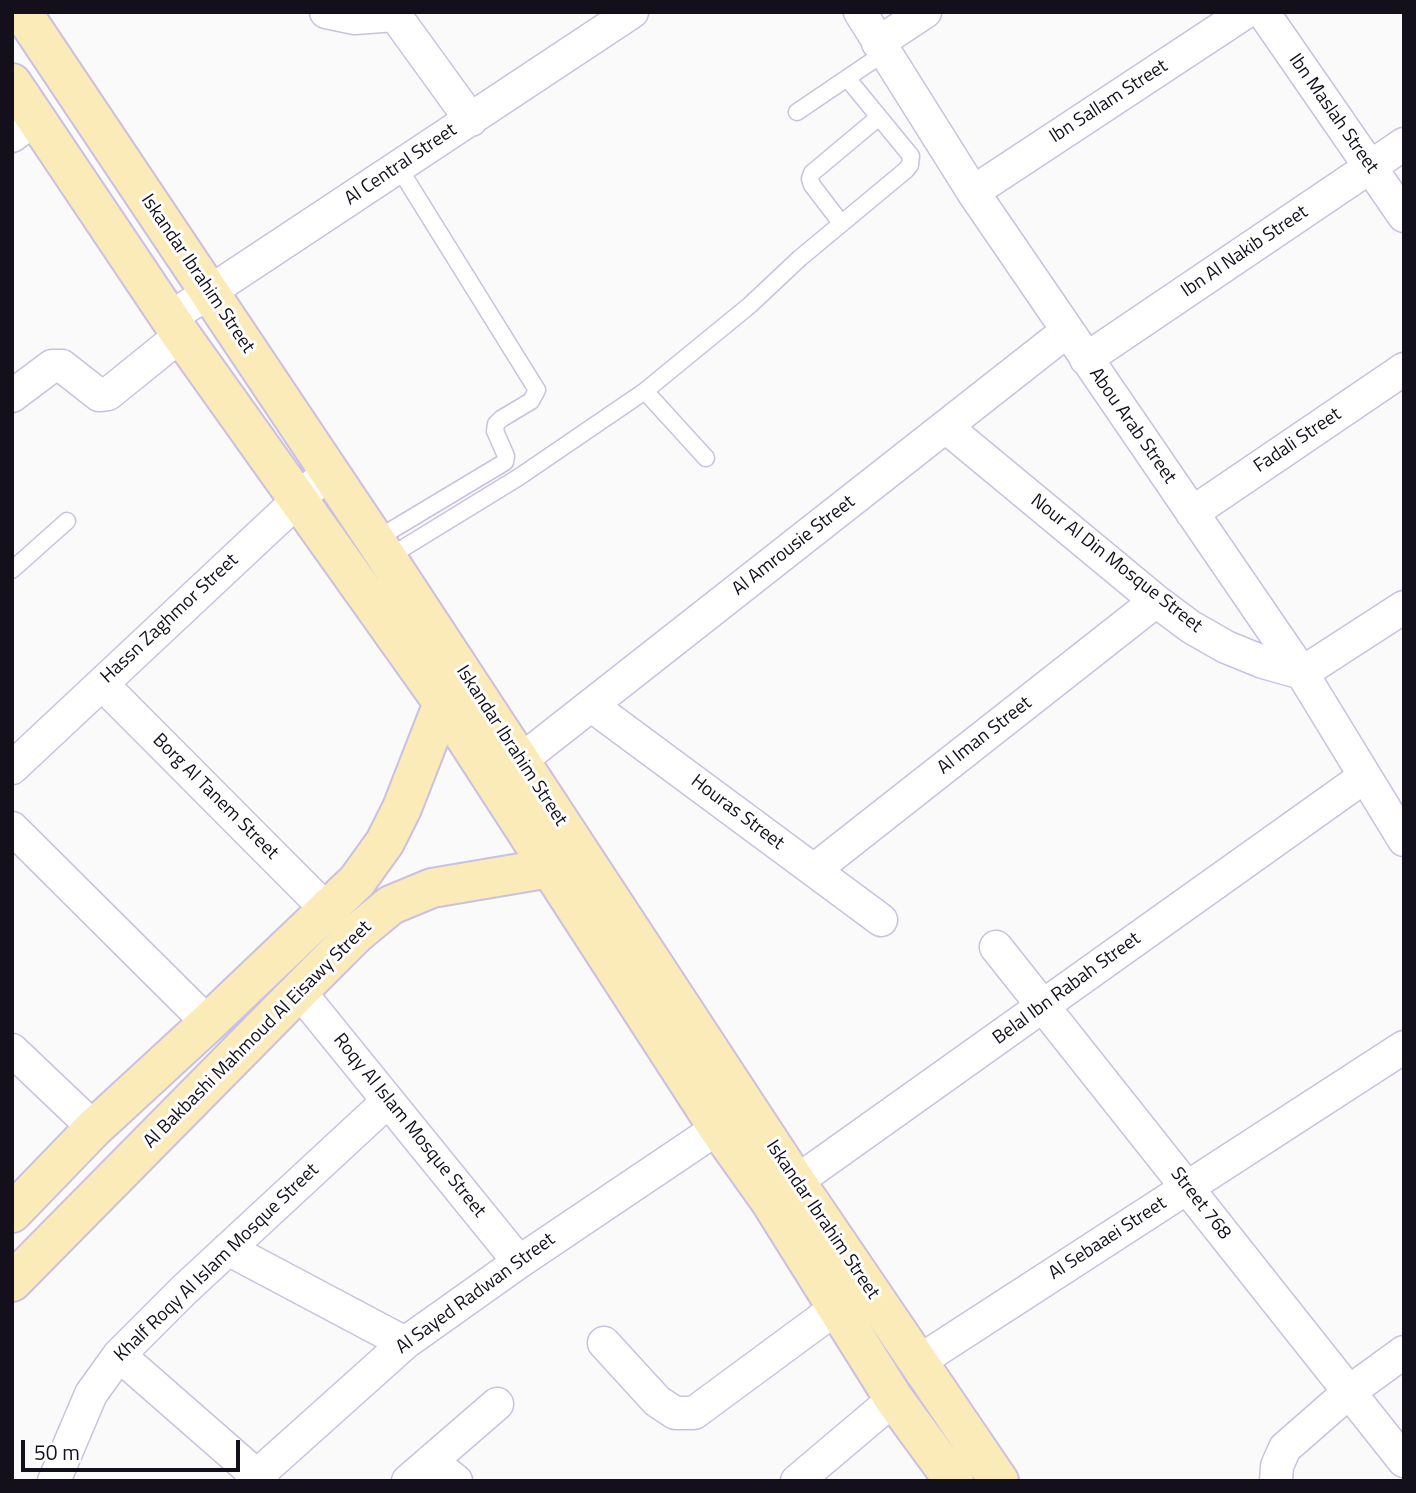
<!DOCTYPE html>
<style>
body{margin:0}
#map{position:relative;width:1416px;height:1493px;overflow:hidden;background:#fafafa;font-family:"Titillium Web",sans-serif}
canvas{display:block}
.frame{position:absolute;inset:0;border:14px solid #13101b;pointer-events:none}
.scale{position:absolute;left:21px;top:1440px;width:219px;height:32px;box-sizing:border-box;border:4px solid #13101b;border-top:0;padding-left:9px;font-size:21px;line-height:24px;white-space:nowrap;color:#13101b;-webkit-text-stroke:5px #fff;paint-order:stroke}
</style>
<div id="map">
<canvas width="1416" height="1493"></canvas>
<div class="frame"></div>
<div class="scale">50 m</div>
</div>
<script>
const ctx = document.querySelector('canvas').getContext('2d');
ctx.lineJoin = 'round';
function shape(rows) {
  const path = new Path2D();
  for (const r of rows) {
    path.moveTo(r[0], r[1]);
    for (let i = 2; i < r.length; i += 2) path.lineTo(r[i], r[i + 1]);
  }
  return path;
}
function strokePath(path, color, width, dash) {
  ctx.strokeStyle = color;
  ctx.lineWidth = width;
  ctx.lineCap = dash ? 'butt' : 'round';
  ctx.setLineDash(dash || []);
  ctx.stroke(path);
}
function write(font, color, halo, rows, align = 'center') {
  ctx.font = font + ' "Titillium Web",sans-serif';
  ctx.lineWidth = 6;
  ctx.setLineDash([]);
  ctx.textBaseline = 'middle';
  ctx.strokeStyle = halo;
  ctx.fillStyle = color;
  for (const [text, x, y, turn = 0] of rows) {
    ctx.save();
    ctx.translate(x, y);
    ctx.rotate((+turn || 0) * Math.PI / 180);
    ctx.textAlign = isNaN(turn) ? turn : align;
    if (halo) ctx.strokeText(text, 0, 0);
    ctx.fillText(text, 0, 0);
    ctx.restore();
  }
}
const lane = shape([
 [797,112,884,53],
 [841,223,812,185,810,179,812,173,879,117],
 [645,391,706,458],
 [375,540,505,462,506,456,495,431,496,424,501,419,531,401,537,390,399,168],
 [387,558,519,477,645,391,750,305,800,258,906,170,910,165,911,156,847,78],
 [12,570,67,521]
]);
const street = shape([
 [326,12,355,18,395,15,471,120],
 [860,12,973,192,1302,673,1404,840],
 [1263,12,1404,216],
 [878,43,925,12],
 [12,136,36,118],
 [973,192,1246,12],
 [170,318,632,12],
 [1086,359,1404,144],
 [12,396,52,366,62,366,99,395,108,394,181,335],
 [946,427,1156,601,1191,627,1226,647,1263,662,1302,673,1404,607],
 [1192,513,1404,369],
 [102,684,327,910],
 [592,706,881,920],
 [520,761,1067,331],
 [12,768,329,471],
 [12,828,208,1023],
 [814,870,1156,601],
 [996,947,1404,1461],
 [299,991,519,1262],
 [12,1050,94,1128],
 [776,1196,1364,777],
 [228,1249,405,1343],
 [604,1343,657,1401,675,1413,694,1413,835,1309],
 [119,1355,263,1481],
 [918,1362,1404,1047],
 [431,1461,456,1481],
 [54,1481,91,1394,119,1355,184,1290,388,1101],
 [251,1481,405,1343,519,1262,718,1128],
 [408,1481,497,1404],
 [797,1481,894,1399],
 [1276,1481,1277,1466,1285,1448,1349,1392,1404,1352]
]);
const secondary = shape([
 [22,12,387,558,796,1182,999,1481],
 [12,83,181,335,443,703,718,1128,770,1201,894,1399,954,1481],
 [12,1213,94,1128,208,1023,357,881,385,842,402,808,443,703],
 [12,1282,299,991,357,933,391,905,432,888,550,868]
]);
strokePath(lane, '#cac1e2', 19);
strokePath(street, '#cac1e2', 35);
strokePath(secondary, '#cac1e2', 42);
strokePath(lane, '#fff', 16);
strokePath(street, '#fff', 32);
strokePath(secondary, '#faebb9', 38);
write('19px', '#13101b', '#fff', [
 ["Ibn Sallam Street",1109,102,-33],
 ["Ibn Maslah Street",1333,114,55],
 ["Al Central Street",401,165,-34],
 ["Ibn Al Nakib Street",1245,252,-34],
 ["Iskandar Ibrahim Street",197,274,56],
 ["Abou Arab Street",1132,426,55],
 ["Fadali Street",1298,441,-34],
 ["Al Amrousie Street",794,546,-38],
 ["Nour Al Din Mosque Street",1116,564,38],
 ["Hassn Zaghmor Street",170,619,-43],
 ["Al Iman Street",985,736,-38],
 ["Iskandar Ibrahim Street",511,746,57],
 ["Borg Al Tanem Street",215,797,45],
 ["Houras Street",737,813,37],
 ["Belal Ibn Rabah Street",1067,989,-36],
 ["Al Bakbashi Mahmoud Al Eisawy Street",258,1035,-45],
 ["Roqy Al Islam Mosque Street",409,1126,51],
 ["Street 768",1200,1204,52],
 ["Iskandar Ibrahim Street",822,1220,56],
 ["Al Sebaaei Street",1108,1239,-33],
 ["Khalf Roqy Al Islam Mosque Street",217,1263,-44],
 ["Al Sayed Radwan Street",476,1294,-36]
]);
</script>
